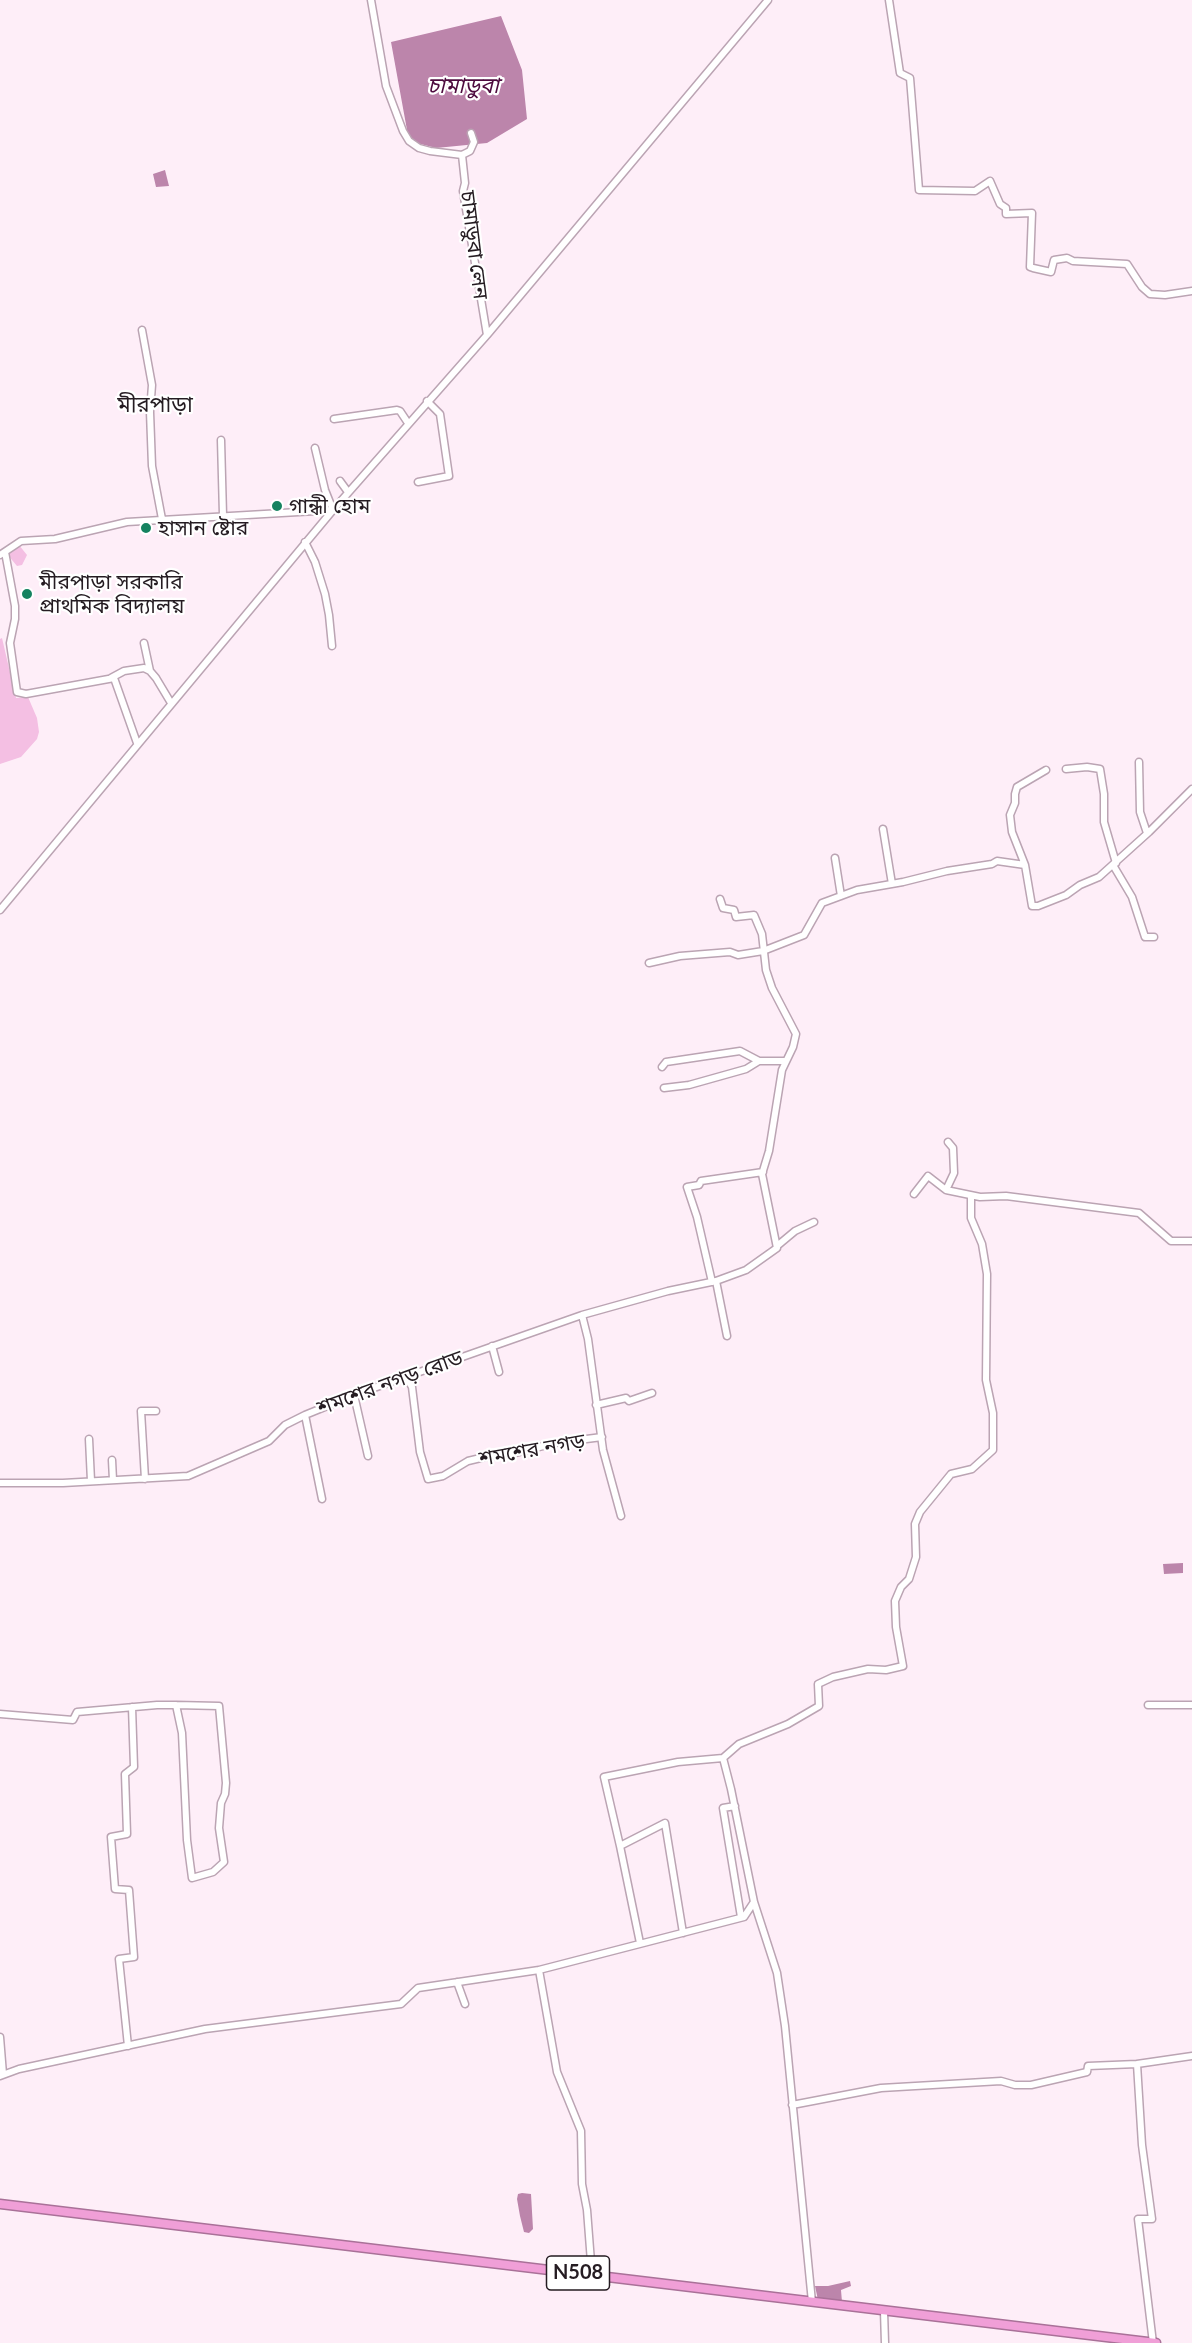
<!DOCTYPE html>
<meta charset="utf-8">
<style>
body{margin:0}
canvas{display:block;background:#feeef8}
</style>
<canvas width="1192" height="2343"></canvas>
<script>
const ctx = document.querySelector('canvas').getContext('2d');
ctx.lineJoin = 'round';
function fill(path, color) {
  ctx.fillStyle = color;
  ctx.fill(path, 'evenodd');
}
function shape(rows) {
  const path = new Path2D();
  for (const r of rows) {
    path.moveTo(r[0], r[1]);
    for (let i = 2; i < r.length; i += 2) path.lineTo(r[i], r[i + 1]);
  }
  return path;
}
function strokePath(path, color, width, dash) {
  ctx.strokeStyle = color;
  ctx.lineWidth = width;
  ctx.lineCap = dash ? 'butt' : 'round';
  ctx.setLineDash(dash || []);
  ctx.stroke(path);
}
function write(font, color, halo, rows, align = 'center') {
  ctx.font = font + ' Lato,"Noto Sans Bengali",sans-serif';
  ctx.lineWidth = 4.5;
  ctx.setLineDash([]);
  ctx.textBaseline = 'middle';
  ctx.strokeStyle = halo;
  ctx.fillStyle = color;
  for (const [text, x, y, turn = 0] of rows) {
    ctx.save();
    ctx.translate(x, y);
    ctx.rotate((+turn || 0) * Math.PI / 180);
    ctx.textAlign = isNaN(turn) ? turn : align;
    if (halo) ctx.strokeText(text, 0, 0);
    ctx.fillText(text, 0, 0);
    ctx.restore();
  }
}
fill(shape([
 [19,545,27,555,22,565,17,566,7,554],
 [2,638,16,698,28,697,37,718,39,732,37,739,21,757,0,764,0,639]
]), '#f4bfe3');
fill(shape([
 [501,16,522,70,527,119,487,143,436,148,409,141,391,42],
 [165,170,169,186,156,187,153,174],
 [1183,1563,1183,1573,1164,1574,1163,1564],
 [522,2193,531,2194,533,2229,529,2233,524,2232,520,2216,517,2199,518,2194],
 [850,2281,851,2286,841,2290,842,2302,818,2300,815,2286,828,2286]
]), '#bc85ab');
const minor = shape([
 [371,0,386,86,403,131,409,141,419,148,430,151,462,155,470,151,474,142,471,133],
 [889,0,900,73,910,78,919,190,975,191,990,181,1000,204,1006,208,1006,214,1032,213,1030,267,1033,268,1051,272,1054,260,1067,258,1073,261,1127,264,1142,287,1150,294,1165,295,1192,291],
 [462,155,465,183,463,191,487,335],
 [142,330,152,385,150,412,152,466,162,519],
 [334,419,397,410,400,411,408,423],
 [221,440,223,515],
 [315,448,325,490,333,510],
 [340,481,348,492],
 [418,482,449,476,440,414,427,401],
 [305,542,315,562,325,594,329,615,332,646],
 [5,552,15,606,15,619,10,643,17,692,26,694,114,678,137,743],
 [0,555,21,541,55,539,127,522,333,510],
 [144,643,150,671],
 [111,678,124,671,144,668,150,671,156,678,171,703],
 [1139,762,1140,812,1147,833],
 [1066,769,1087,767,1100,769,1104,794,1104,822,1116,863],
 [883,829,892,884],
 [835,858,841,896],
 [1025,865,1012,832,1010,815,1015,803,1015,794,1017,787,1046,770],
 [1113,865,1132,897,1145,937,1154,937],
 [0,910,333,510,487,335,768,0],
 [649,963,680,956,730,952,738,955,763,951,804,935,822,903,857,890,903,882,947,871,992,864,997,861,1025,865,1032,906,1038,906,1066,895,1080,885,1099,877,1149,832,1192,789],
 [662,1067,666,1062,740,1051,759,1061,786,1061],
 [664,1088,689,1085,746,1069,759,1061],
 [948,1142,953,1148,954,1173,946,1190,980,1197,1006,1196,1139,1213,1171,1241,1192,1241],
 [914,1194,928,1176,946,1190],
 [777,1246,795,1231,814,1222],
 [716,1281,727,1336],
 [712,1282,697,1217,687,1187,699,1185,701,1181,763,1172],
 [582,1315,588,1339,603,1450,621,1516],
 [492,1346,499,1372],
 [406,1377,412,1387,420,1452,428,1479,443,1476,468,1461,489,1456,508,1455,555,1443,602,1437],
 [354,1395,368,1456],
 [596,1405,626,1398,629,1401,652,1393],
 [305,1415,322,1499],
 [89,1439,91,1481],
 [112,1460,113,1480],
 [145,1479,141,1411,156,1411],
 [0,1483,63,1483,188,1476,269,1441,285,1425,305,1415,354,1395,582,1315,668,1291,716,1281,746,1270,777,1248,762,1174,769,1151,782,1070,793,1047,796,1034,772,988,766,970,762,934,754,915,736,917,734,910,723,908,720,899],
 [1148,1705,1192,1705],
 [0,1714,73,1720,77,1712,157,1705,176,1705,219,1706,226,1783,225,1794,221,1803,219,1828,224,1862,213,1872,192,1878,187,1840,182,1733,176,1705],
 [735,1806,723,1808,741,1917],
 [620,1846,604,1777,678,1762,723,1758],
 [754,1902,777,1973,785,2026,812,2302],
 [640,1943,620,1846,665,1823,683,1933],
 [457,1982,465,2004],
 [0,2037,3,2074],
 [128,2046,119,1959,134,1957,129,1890,115,1889,111,1837,127,1834,125,1774,134,1767,132,1707],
 [0,2076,19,2069,205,2029,401,2004,418,1988,539,1970],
 [792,2105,881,2088,1001,2081,1015,2085,1031,2085,1087,2072,1088,2066,1137,2064],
 [592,2275,587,2210,582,2184,581,2131,557,2072,539,1970,744,1917,754,1902,731,1789,723,1758,739,1744,788,1724,819,1706,818,1684,833,1677,868,1669,886,1670,903,1666,896,1627,895,1601,901,1587,909,1579,916,1557,915,1524,920,1512,951,1474,972,1469,993,1450,993,1413,986,1380,987,1274,982,1244,971,1218,971,1196],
 [884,2311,885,2343],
 [1153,2343,1138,2219,1152,2219,1142,2145,1137,2064,1192,2056]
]);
const highway = shape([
 [0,2204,1156,2343]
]);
strokePath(minor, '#bba4b3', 9);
strokePath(highway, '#a97198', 11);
strokePath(minor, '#fff', 6);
strokePath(highway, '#f09fd7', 8);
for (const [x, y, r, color] of [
 [277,506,6,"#158360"],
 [146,528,6,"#158360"],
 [27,594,6,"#158360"]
]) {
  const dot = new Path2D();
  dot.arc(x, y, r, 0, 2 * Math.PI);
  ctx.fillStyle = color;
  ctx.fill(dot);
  strokePath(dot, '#fff', 2);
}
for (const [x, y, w] of [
 [578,2273,63]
]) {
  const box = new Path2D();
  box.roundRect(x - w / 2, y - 17, w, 34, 4.5);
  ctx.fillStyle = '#fff';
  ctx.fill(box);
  strokePath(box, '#251c22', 1.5);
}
write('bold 20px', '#251c22', null, [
 ["N508",578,2273]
]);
write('21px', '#251c22', '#fff', [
 ["চামাডুবা লেন",474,245,83],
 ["শমশের নগড় রোড",390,1383,-20],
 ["শমশের নগড়",532,1450,-10]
]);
write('21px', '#251c22', '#fff', [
 ["গান্ধী হোম",289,506],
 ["হাসান ষ্টোর",158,528],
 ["মীরপাড়া সরকারি",39,582],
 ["প্রাথমিক বিদ্যালয়",39,606]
], 'left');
write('italic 22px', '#4e0b3f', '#fff', [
 ["চামাডুবা",463,86]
]);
write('22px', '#251c22', '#fff', [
 ["মীরপাড়া",155,405]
]);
</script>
